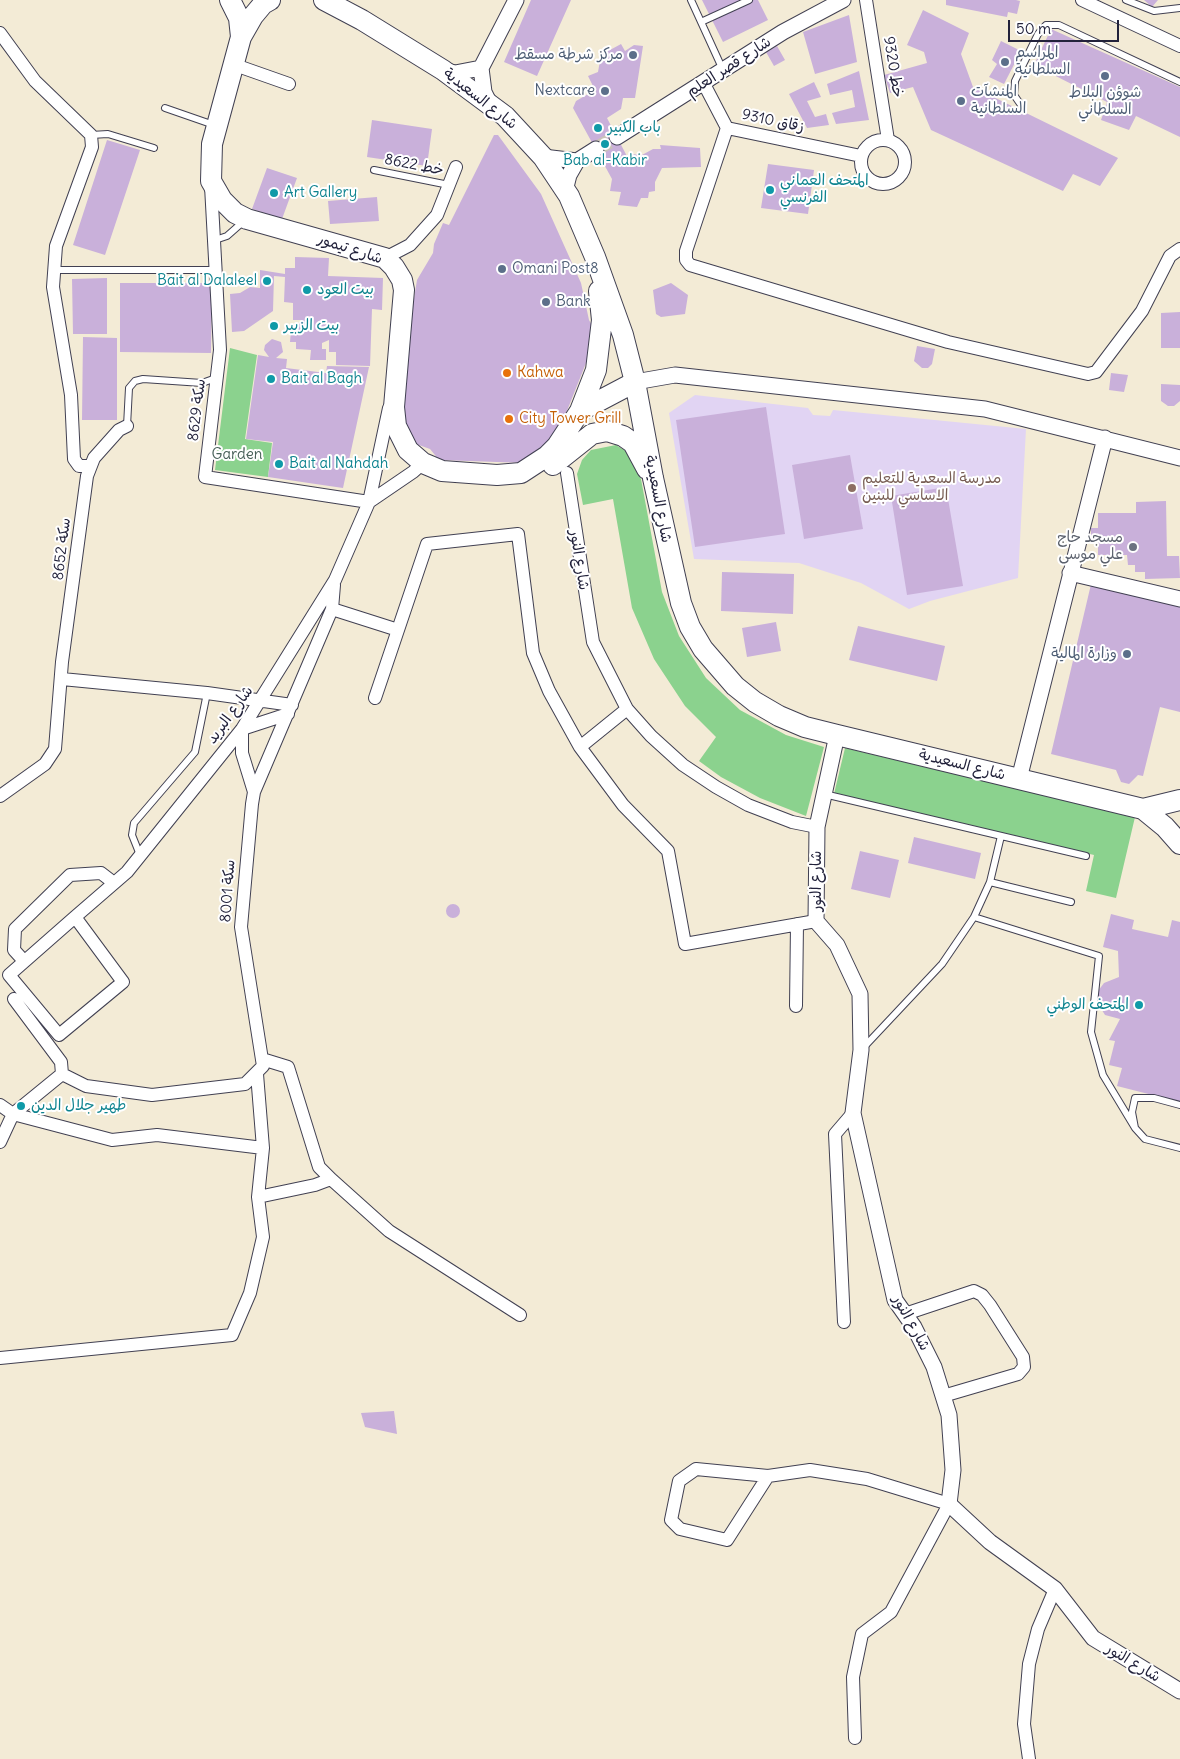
<!DOCTYPE html>
<meta charset="utf-8">
<style>
body{margin:0}
#map{position:relative;width:1180px;height:1759px;overflow:hidden;background:#f3ebd6;font-family:Delius,sans-serif}
canvas{display:block}
.scale{position:absolute;left:1008px;top:20px;width:111px;height:22px;box-sizing:border-box;border:2px solid #22223b;border-top:0;padding-left:6px;font-size:15px;line-height:18px;white-space:nowrap;color:#22223b;-webkit-text-stroke:4px #fff;paint-order:stroke}
</style>
<div id="map">
<canvas width="1180" height="1759"></canvas>
<div class="scale">50 m</div>
</div>
<script>
const ctx = document.querySelector('canvas').getContext('2d');
ctx.lineJoin = 'round';
function fill(path, color) {
  ctx.fillStyle = color;
  ctx.fill(path, 'evenodd');
}
function shape(rows) {
  const path = new Path2D();
  for (const r of rows) {
    if (r.length === 3) {
      path.moveTo(r[0] + r[2], r[1]);
      path.arc(r[0], r[1], r[2], 0, 2 * Math.PI);
      continue;
    }
    path.moveTo(r[0], r[1]);
    for (let i = 2; i < r.length; i += 2) path.lineTo(r[i], r[i + 1]);
  }
  return path;
}
function strokePath(path, color, width, dash) {
  ctx.strokeStyle = color;
  ctx.lineWidth = width;
  ctx.lineCap = dash ? 'butt' : 'round';
  ctx.setLineDash(dash || []);
  ctx.stroke(path);
}
function write(font, color, halo, rows, align = 'center') {
  ctx.font = font + ' Delius,"Playpen Sans Arabic",sans-serif';
  ctx.lineWidth = 4;
  ctx.setLineDash([]);
  ctx.textBaseline = 'middle';
  ctx.strokeStyle = halo;
  ctx.fillStyle = color;
  for (const [text, x, y, turn = 0] of rows) {
    ctx.save();
    ctx.translate(x, y);
    ctx.rotate((+turn || 0) * Math.PI / 180);
    ctx.textAlign = isNaN(turn) ? turn : align;
    if (halo) ctx.strokeText(text, 0, 0);
    ctx.fillText(text, 0, 0);
    ctx.restore();
  }
}
fill(shape([
 [695,395,808,408,813,415,830,416,833,410,1026,429,1018,578,930,601,909,609,861,583,799,563,694,559,669,413]
]), '#e1d4f3');
fill(shape([
 [230,348,257,355,245,439,272,443,268,477,215,470],
 [616,445,629,453,641,479,662,592,679,636,706,678,740,710,786,735,824,747,806,816,760,798,721,777,699,761,716,737,685,706,654,659,632,608,613,499,583,505,577,474,582,460,591,450],
 [845,748,1135,817,1116,898,1086,891,1094,855,834,794]
]), '#8bd28e');
fill(shape([
 [531,0,571,0,537,76,504,62],
 [702,0,758,0,768,20,723,42],
 [946,0,1016,0,1020,1,1017,14,1008,12,1007,17,946,5],
 [1144,0,1158,0,1152,7],
 [923,10,969,33,961,54,973,87,1118,158,1100,186,1073,174,1063,191,931,130,913,87,890,93,884,75,927,63,924,52,907,45],
 [849,15,857,62,815,74,803,32],
 [1051,29,1180,87,1180,137,1136,116,1129,130,1101,120,1107,102,1034,65],
 [1001,41,1021,51,1004,84,989,77,997,64,992,60],
 [621,44,625,51,634,45,643,46,635,98,623,98,621,109,607,118,630,162,631,154,642,155,653,149,661,149,660,145,700,148,701,167,662,168,655,182,655,191,649,192,648,198,641,198,637,207,618,205,621,192,610,191,612,179,573,108,576,101,595,90,588,76,598,72,602,49,610,50],
 [777,46,785,60,774,66,766,52],
 [859,71,869,120,836,124,832,113,855,107,852,90,830,95,827,84],
 [814,82,821,97,807,101,815,117,826,114,829,125,807,128,789,94],
 [372,120,432,129,427,166,367,157],
 [494,135,498,135,541,194,581,283,589,320,595,331,586,363,559,431,526,463,439,460,430,449,416,444,405,432,398,396,417,280,433,253,434,244,443,223,449,225],
 [107,140,140,150,105,255,73,245],
 [768,164,814,170,808,214,761,208],
 [267,168,297,178,282,219,252,209],
 [377,197,379,221,330,224,328,201],
 [295,257,329,258,328,276,383,278,382,310,372,309,370,366,336,365,336,352,329,352,329,340,322,343,322,349,326,349,326,360,310,360,311,350,296,349,296,342,290,342,291,329,295,329,302,320,293,320,293,303,284,302,285,277,274,276,273,311,244,331,232,332,230,294,240,293,250,287,260,288,260,270,285,274,285,268,295,268],
 [107,278,107,334,73,334,72,279],
 [120,283,212,283,211,353,120,352],
 [671,283,688,295,685,314,661,317,656,314,653,290],
 [1180,312,1180,348,1161,348,1161,313],
 [83,337,117,338,117,420,82,420],
 [272,339,281,342,283,352,276,358,287,359,286,368,326,373,327,366,369,367,343,488,268,477,273,442,246,439,258,355,269,357,264,350,265,345],
 [917,346,935,349,932,364,928,368,922,368,914,361],
 [1111,373,1128,375,1124,392,1109,390],
 [1161,384,1180,385,1180,401,1174,406,1168,406,1161,401],
 [766,407,785,534,695,547,676,420],
 [850,455,863,529,804,539,792,465],
 [946,487,963,586,907,595,891,496],
 [1166,501,1167,556,1179,556,1180,578,1145,579,1145,572,1135,572,1135,565,1128,565,1127,555,1098,555,1098,540,1091,540,1091,528,1098,528,1098,513,1136,513,1136,502],
 [722,572,794,574,793,614,721,611],
 [1092,580,1180,602,1180,712,1160,707,1143,776,1138,775,1129,784,1121,782,1116,770,1051,754],
 [776,622,781,651,747,657,742,628],
 [858,626,945,646,937,681,849,660],
 [914,837,981,853,975,879,908,863],
 [860,851,899,860,890,898,851,889],
 [453,911,7],
 [1111,914,1134,920,1132,929,1168,937,1172,920,1180,922,1180,1102,1117,1086,1122,1068,1109,1065,1115,1041,1109,1040,1120,1019,1105,1015,1097,1002,1098,991,1104,983,1119,977,1118,951,1103,947],
 [394,1411,397,1434,365,1427,361,1413]
]), '#c9b0da');
strokePath(shape([
 [596,149,617,137]
]), '#c9c3b7', 15, [15, 8]);
const service = shape([
 [691,0,723,70],
 [1126,0,1154,11,1180,8],
 [701,22,749,0],
 [1021,105,1014,95,1015,81,1038,34,1046,25,1059,25,1180,82],
 [165,108,214,125],
 [91,135,108,134,154,148],
 [374,170,449,185],
 [215,240,227,236,244,221],
 [54,270,215,270],
 [127,426,129,388,135,381,143,379,202,383,216,378],
 [824,794,1086,856],
 [140,855,132,835,134,823,195,752,207,693],
 [990,882,1071,902],
 [974,917,1099,956,1091,1032,1103,1075,1135,1128],
 [864,1047,942,964,974,917,990,882,1001,836],
 [1180,1105,1154,1098,1135,1098,1132,1112,1135,1128,1145,1139,1180,1148]
]);
const minor = shape([
 [866,0,888,140],
 [1082,0,1180,46],
 [0,33,35,81,91,135,92,147,56,246,53,287,71,395,74,459,79,466,90,466],
 [235,65,289,84],
 [704,84,727,128],
 [727,128,686,251,686,260,690,265,948,342,1088,374,1096,372,1142,311,1170,256,1180,249],
 [727,128,861,156],
 [883,162,22],
 [211,186,220,350,205,477,369,502],
 [385,258,410,245,437,215,456,167],
 [567,473,593,642,627,709,651,736,683,765,716,787,748,805,792,822,817,827],
 [369,502,413,472,423,463],
 [332,609,398,630],
 [62,679,207,693,292,705],
 [375,698,427,544,518,534,533,653,549,691,580,747,623,805,668,851,685,944,816,921],
 [242,729,242,753,254,792],
 [242,729,288,714],
 [580,747,627,709],
 [0,796,45,764,55,749,62,662,87,476,94,458,119,430,127,426],
 [75,917,123,982,59,1035,9,975,75,917,127,872,242,729,335,580,369,502,389,408],
 [24,961,14,950,15,929,70,875,101,873,114,883],
 [796,1006,797,924],
 [262,1059,288,1067,319,1167,331,1179,389,1231,520,1315],
 [62,1074,86,1086,152,1095,245,1084,263,1066,241,927,252,804,254,792,332,609,334,585],
 [0,1105,13,1114,62,1074,61,1062,14,999],
 [0,1142,13,1114,112,1140,157,1135,263,1148],
 [258,1197,315,1185,331,1179],
 [905,1314,974,1291,982,1295,990,1305,1023,1357,1024,1367,1018,1374,943,1396],
 [844,1322,835,1134,853,1113],
 [0,1358,232,1335,250,1293,263,1237,258,1197,263,1148,257,1074],
 [768,1476,727,1540,680,1529,671,1520,679,1481,696,1469,768,1476,810,1470,867,1479,949,1504,891,1612,862,1634,853,1677,855,1738],
 [1029,1759,1024,1724,1029,1664,1038,1629,1055,1589]
]);
const tertiary = shape([
 [443,70,455,73,481,68],
 [491,106,484,92,481,68,516,0],
 [617,137,783,32,843,0],
 [543,157,577,161],
 [565,191,569,175,577,161,596,149],
 [635,382,675,375,985,409,1180,458],
 [1070,573,1180,599],
 [837,735,817,827,816,921,837,945,860,994,861,1050,853,1113,895,1300,914,1327,934,1367,949,1415,953,1470,949,1504,990,1542,1055,1589,1093,1638,1180,1691],
 [1019,779,1105,438]
]);
const primary = shape([
 [230,0,239,18,241,37],
 [270,0,263,4,253,16,241,37,212,144,211,181,222,200,235,213,247,219,385,258,394,267,402,280,404,290,394,407,396,426,408,450,423,463,442,471,497,475,521,473,547,456,557,446,580,411,596,370,602,320,599,291],
 [324,0,362,20,443,70,505,116,543,157,569,196,595,257,623,335,635,382,653,478,681,603,690,627,703,649,735,686,755,702,779,716,805,727,837,735,1143,809,1180,800],
 [580,411,635,382],
 [553,465,592,434,607,431,623,436,633,443,647,469],
 [1143,809,1165,827,1180,844]
]);
strokePath(service, '#414052', 8);
strokePath(minor, '#414052', 14);
strokePath(tertiary, '#414052', 17);
strokePath(primary, '#414052', 22);
strokePath(service, '#fff', 6);
strokePath(minor, '#fff', 12);
strokePath(tertiary, '#fff', 15);
strokePath(primary, '#fff', 20);
for (const [x, y, r, color] of [
 [633,55,5,"#5c6f8a"],
 [1005,62,5,"#5c6f8a"],
 [1105,76,5,"#5c6f8a"],
 [605,91,5,"#5c6f8a"],
 [961,101,5,"#5c6f8a"],
 [598,128,5,"#0f9aa8"],
 [605,144,5,"#0f9aa8"],
 [770,190,5,"#0f9aa8"],
 [274,193,5,"#0f9aa8"],
 [502,269,5,"#5c6f8a"],
 [267,281,5,"#0f9aa8"],
 [307,290,5,"#0f9aa8"],
 [546,302,5,"#5c6f8a"],
 [274,326,5,"#0f9aa8"],
 [507,373,5,"#e8710a"],
 [271,379,5,"#0f9aa8"],
 [509,419,5,"#e8710a"],
 [279,464,5,"#0f9aa8"],
 [852,488,5,"#8d6e63"],
 [1133,547,5,"#6b7280"],
 [1127,654,5,"#5c6f8a"],
 [1139,1005,5,"#0f9aa8"],
 [21,1106,5,"#0f9aa8"]
]) {
  const dot = new Path2D();
  dot.arc(x, y, r, 0, 2 * Math.PI);
  ctx.fillStyle = color;
  ctx.fill(dot);
  strokePath(dot, '#fff', 2);
}
write('15px', '#4e5e75', '#fff', [
 ["المراسم",1015,53],
 ["السلطانية",1015,70],
 ["مركز شرطة مسقط",623,55,"right"],
 ["Nextcare",595,91,"right"],
 ["المنشآت",971,92],
 ["السلطانية",971,109],
 ["شوؤن البلاط",1105,93,"center"],
 ["السلطاني",1105,110,"center"],
 ["Omani Post8",512,269],
 ["Bank",556,302],
 ["وزارة المالية",1117,654,"right"]
], 'left');
write('15px', '#22223b', '#fff', [
 ["شارع قصر العلم",729,67,-33],
 ["9320 خط",893,67,81],
 ["شارع السعيدية",480,99,38],
 ["زقاق 9310",773,121,12],
 ["8622 خط",414,165,11],
 ["شارع تيمور",350,249,18],
 ["سكة 8629",197,410,-83],
 ["شارع السعيدية",658,499,79],
 ["سكة 8652",62,549,-83],
 ["شارع النور",579,560,81],
 ["شارع البريد",230,715,-54],
 ["شارع السعيدية",962,765,14],
 ["شارع النور",817,881,-90],
 ["سكة 8001",228,891,-86],
 ["شارع النور",911,1323,61],
 ["شارع النور",1133,1663,31]
]);
write('15px', '#0d838f', '#fff', [
 ["باب الکبیر",608,128],
 ["Bab al-Kabir",605,161,"center"],
 ["المتحف العماني",780,181],
 ["الفرنسي",780,198],
 ["Art Gallery",284,193],
 ["Bait al Dalaleel",257,281,"right"],
 ["بيت العود",317,290],
 ["بيت الزبير",284,326],
 ["Bait al Bagh",281,379],
 ["Bait al Nahdah",289,464],
 ["المتحف الوطني",1129,1005,"right"],
 ["طهير جلال الدين",31,1106]
], 'left');
write('15px', '#c56008', '#fff', [
 ["Kahwa",517,373],
 ["City Tower Grill",519,419]
], 'left');
write('15px', '#476058', '#fff', [
 ["Garden",237,455]
]);
write('15px', '#785e54', '#fff', [
 ["مدرسة السعدية للتعليم",862,479],
 ["الاساسي للبنين",862,496]
], 'left');
write('15px', '#5b616d', '#fff', [
 ["مسجد حاج",1123,538],
 ["علي موسى",1123,555]
], 'right');
</script>
